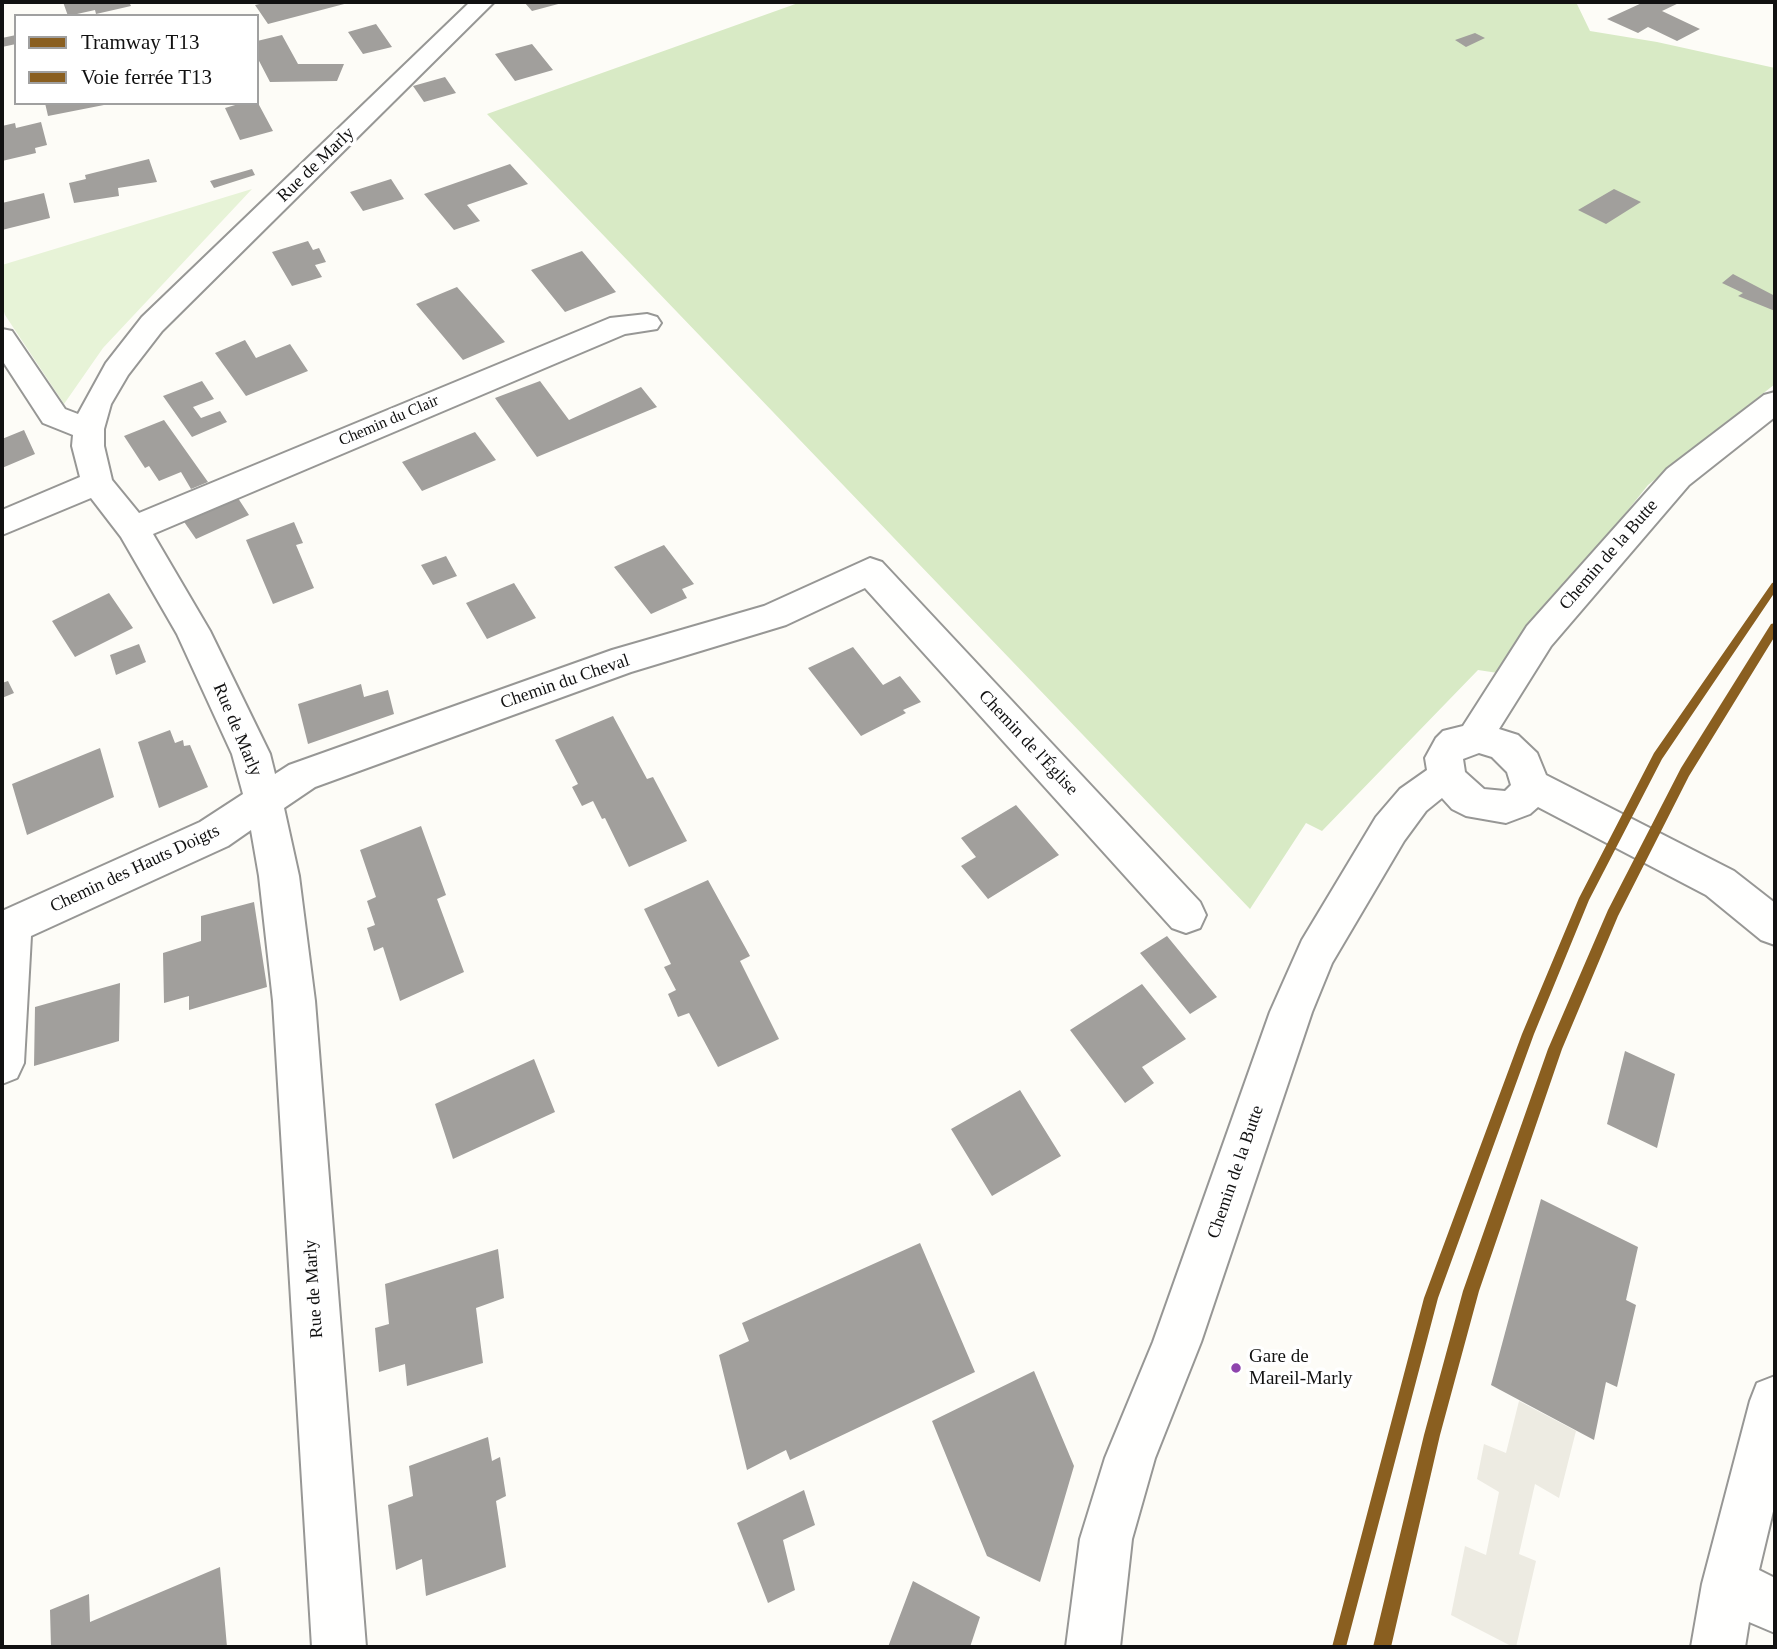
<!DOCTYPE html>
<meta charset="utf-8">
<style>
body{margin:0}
#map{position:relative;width:1777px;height:1649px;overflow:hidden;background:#fdfcf7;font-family:"Times New Roman",serif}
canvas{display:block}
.frame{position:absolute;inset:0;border:4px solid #111;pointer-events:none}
.legend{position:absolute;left:14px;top:14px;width:245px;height:91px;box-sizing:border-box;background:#fff;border:2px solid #a0a0a0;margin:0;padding:9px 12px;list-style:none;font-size:21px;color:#111}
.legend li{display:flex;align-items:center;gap:14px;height:35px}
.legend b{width:35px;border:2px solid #a0a0a0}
</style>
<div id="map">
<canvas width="1777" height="1649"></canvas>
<div class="frame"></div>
<ul class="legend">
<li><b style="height:9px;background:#8a5f20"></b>Tramway T13</li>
<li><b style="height:9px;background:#8a5f20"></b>Voie ferrée T13</li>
</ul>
</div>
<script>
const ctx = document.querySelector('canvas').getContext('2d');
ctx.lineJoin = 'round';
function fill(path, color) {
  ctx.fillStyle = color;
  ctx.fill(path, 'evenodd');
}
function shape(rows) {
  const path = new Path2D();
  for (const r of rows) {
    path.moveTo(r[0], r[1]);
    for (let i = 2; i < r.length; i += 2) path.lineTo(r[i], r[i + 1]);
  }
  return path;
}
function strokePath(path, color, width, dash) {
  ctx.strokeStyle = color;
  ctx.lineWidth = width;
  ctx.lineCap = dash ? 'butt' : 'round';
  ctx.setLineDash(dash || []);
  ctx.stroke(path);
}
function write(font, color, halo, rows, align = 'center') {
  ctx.font = font + ' "Times New Roman",serif';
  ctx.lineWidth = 7;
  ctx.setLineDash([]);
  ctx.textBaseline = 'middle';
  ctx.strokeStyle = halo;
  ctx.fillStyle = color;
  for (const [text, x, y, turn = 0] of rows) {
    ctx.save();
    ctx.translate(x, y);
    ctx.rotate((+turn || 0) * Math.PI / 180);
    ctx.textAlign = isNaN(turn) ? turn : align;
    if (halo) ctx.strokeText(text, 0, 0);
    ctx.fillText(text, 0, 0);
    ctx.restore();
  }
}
fill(shape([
 [252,189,103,348,64,404,5,315,2,305,2,265]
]), '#e7f3d7');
fill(shape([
 [801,2,1576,2,1590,31,1657,42,1775,68,1775,384,1648,485,1498,673,1478,670,1322,831,1306,823,1250,909,487,114]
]), '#d8eac5');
fill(shape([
 [1519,1401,1576,1431,1559,1498,1535,1484,1519,1554,1536,1561,1516,1647,1513,1647,1451,1615,1465,1546,1486,1555,1499,1492,1477,1479,1484,1444,1506,1453]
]), '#edebe2');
fill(shape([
 [63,2,129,2,131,6,96,14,95,10,68,16],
 [268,2,348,2,348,3,268,24,255,5],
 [524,2,562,2,562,3,532,11],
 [1644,2,1681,2,1662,11,1700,29,1677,41,1648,27,1638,33,1607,19],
 [376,24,392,47,363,54,348,32],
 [1475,33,1485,38,1466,47,1455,40],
 [16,35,16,44,2,47,2,38],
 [282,35,298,64,344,64,337,81,270,82,257,57,257,41],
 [532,44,553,70,515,81,495,54],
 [445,77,456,93,424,102,413,86],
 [45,103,109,103,109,104,48,116],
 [242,103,258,103,273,131,240,140,225,108],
 [41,122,47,145,35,148,36,153,2,161,2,126,15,123,16,128],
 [149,159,157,182,118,188,119,196,74,203,69,183,86,179,85,175],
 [510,164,528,184,467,205,480,221,454,230,424,194],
 [252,169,255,175,214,188,210,181],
 [391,179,404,199,363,211,350,192],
 [1614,189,1641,202,1606,224,1578,210],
 [44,193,50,218,2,230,2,203],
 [308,241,313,250,319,248,326,262,315,265,322,277,292,286,272,252],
 [582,251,616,292,565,312,531,270],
 [1733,274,1775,296,1775,311,1738,296,1743,293,1722,283],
 [457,287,505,342,463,360,416,304],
 [245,340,256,358,290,344,308,371,246,396,215,353],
 [202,381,214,399,193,407,201,418,220,411,227,422,192,437,163,396],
 [540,381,569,420,641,387,657,407,537,457,495,398],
 [164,420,208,482,191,489,181,472,159,481,149,466,145,468,124,436],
 [24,430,35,454,2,468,2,439],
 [475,432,496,460,422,491,402,462],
 [234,492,249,515,196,539,180,516],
 [294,522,303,543,296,545,314,588,273,604,246,540],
 [664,545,694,584,682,589,687,598,651,614,614,567],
 [446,556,457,576,433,585,421,565],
 [514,583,536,618,487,639,466,603],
 [109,593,133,628,75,657,52,621],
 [139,644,146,662,116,675,110,655],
 [853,647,883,685,900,676,921,702,903,710,906,713,861,736,808,668],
 [8,681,14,693,2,698,2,683],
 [361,684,364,697,388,690,394,714,308,744,298,704],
 [613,716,647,779,653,777,687,841,629,867,605,818,602,819,593,801,582,806,572,787,578,784,555,740],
 [170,730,175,743,183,740,184,746,190,745,208,787,159,808,138,742],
 [100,748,114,797,27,835,12,784],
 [1016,805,1059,855,988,899,961,866,976,857,961,838],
 [421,826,446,895,437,899,464,972,400,1001,383,947,374,951,367,928,375,925,367,901,376,897,360,850],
 [708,880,750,956,740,961,779,1039,718,1067,689,1013,678,1017,668,994,676,990,664,967,671,964,644,909],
 [254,902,267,987,189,1010,189,996,164,1003,163,953,201,941,201,916],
 [1167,936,1217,997,1190,1014,1140,953],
 [120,983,119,1041,34,1066,35,1007],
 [1142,984,1186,1039,1142,1067,1154,1083,1125,1103,1070,1030],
 [1625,1051,1675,1074,1657,1148,1607,1124],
 [534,1059,555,1112,453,1159,435,1104],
 [1020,1090,1061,1156,992,1196,951,1129],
 [1541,1199,1638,1247,1626,1300,1636,1305,1617,1387,1606,1382,1594,1440,1491,1385],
 [920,1243,975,1372,790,1460,786,1450,747,1470,719,1355,749,1341,742,1323],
 [498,1249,504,1298,476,1308,483,1363,407,1386,405,1364,379,1372,375,1328,389,1324,385,1284],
 [1034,1371,1074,1466,1040,1582,987,1556,932,1421],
 [488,1437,492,1461,500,1457,506,1496,496,1501,506,1567,426,1596,422,1559,396,1570,388,1505,413,1496,409,1466],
 [804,1490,815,1525,783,1540,795,1590,768,1603,737,1523],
 [220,1567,227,1647,51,1647,50,1610,89,1594,90,1622],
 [913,1581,980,1617,970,1647,888,1647]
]), '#a19f9c');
const minor = shape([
 [470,2,494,2,162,331,128,375,111,404,104,429,104,446,112,480,139,513,610,318,647,314,657,317,661,323,657,329,625,334,153,534,210,631,270,754,275,774,289,765,612,650,764,606,870,558,882,562,1200,902,1206,915,1200,928,1186,933,1172,928,865,588,786,625,631,672,315,787,284,808,299,876,315,1001,366,1647,312,1647,273,1001,259,876,251,830,228,846,31,936,24,1063,17,1078,2,1084,2,911,200,822,243,794,232,754,177,634,121,537,91,498,2,535,2,510,80,477,72,446,73,435,43,423,2,360,2,329,12,331,65,409,78,414,106,363,142,317,470,2],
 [1775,392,1775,417,1689,485,1551,646,1499,729,1518,735,1537,753,1546,775,1734,871,1775,903,1775,945,1761,940,1706,895,1538,807,1530,814,1506,823,1466,816,1452,809,1442,798,1426,811,1404,841,1332,963,1312,1012,1201,1342,1155,1458,1132,1539,1120,1647,1066,1647,1080,1539,1105,1458,1153,1342,1270,1012,1302,940,1376,817,1400,789,1427,770,1425,758,1436,738,1443,731,1463,726,1527,626,1667,469,1764,395,1775,392],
 [1479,753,1492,757,1507,772,1511,785,1505,791,1484,789,1465,772,1463,759,1479,753],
 [1775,1376,1775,1503,1759,1570,1775,1578,1775,1633,1749,1622,1745,1647,1691,1647,1702,1584,1750,1401,1757,1383,1775,1376]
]);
strokePath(minor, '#979795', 4);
fill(minor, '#fffffe');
fill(shape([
 [1775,623,1775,636,1689,776,1618,916,1562,1049,1479,1291,1440,1435,1391,1647,1373,1647,1424,1435,1463,1291,1548,1049,1608,910,1681,768,1771,624,1775,623]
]), '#8a5f20');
fill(shape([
 [1775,582,1775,592,1662,759,1589,900,1534,1034,1438,1298,1346,1647,1332,1647,1424,1298,1522,1034,1579,898,1654,753,1772,583,1775,582]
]), '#8a5f20');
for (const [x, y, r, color] of [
 [1236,1368,6,"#8e44ad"]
]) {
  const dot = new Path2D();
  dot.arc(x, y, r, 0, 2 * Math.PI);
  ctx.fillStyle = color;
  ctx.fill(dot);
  strokePath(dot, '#fff', 2.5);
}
write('16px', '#111', '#fff', [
 ["Chemin du Clair",389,421,-23]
]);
write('18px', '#111', '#fff', [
 ["Rue de Marly",316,165,-44],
 ["Chemin de la Butte",1609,555,-49],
 ["Chemin du Cheval",565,682,-19],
 ["Rue de Marly",237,730,67],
 ["Chemin de l'Église",1028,743,47],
 ["Chemin des Hauts Doigts",135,869,-25],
 ["Chemin de la Butte",1236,1172,-71],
 ["Rue de Marly",314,1289,-94]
]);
write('19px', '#111', '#fff', [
 ["Gare de",1249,1357],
 ["Mareil-Marly",1249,1379]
], 'left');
</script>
